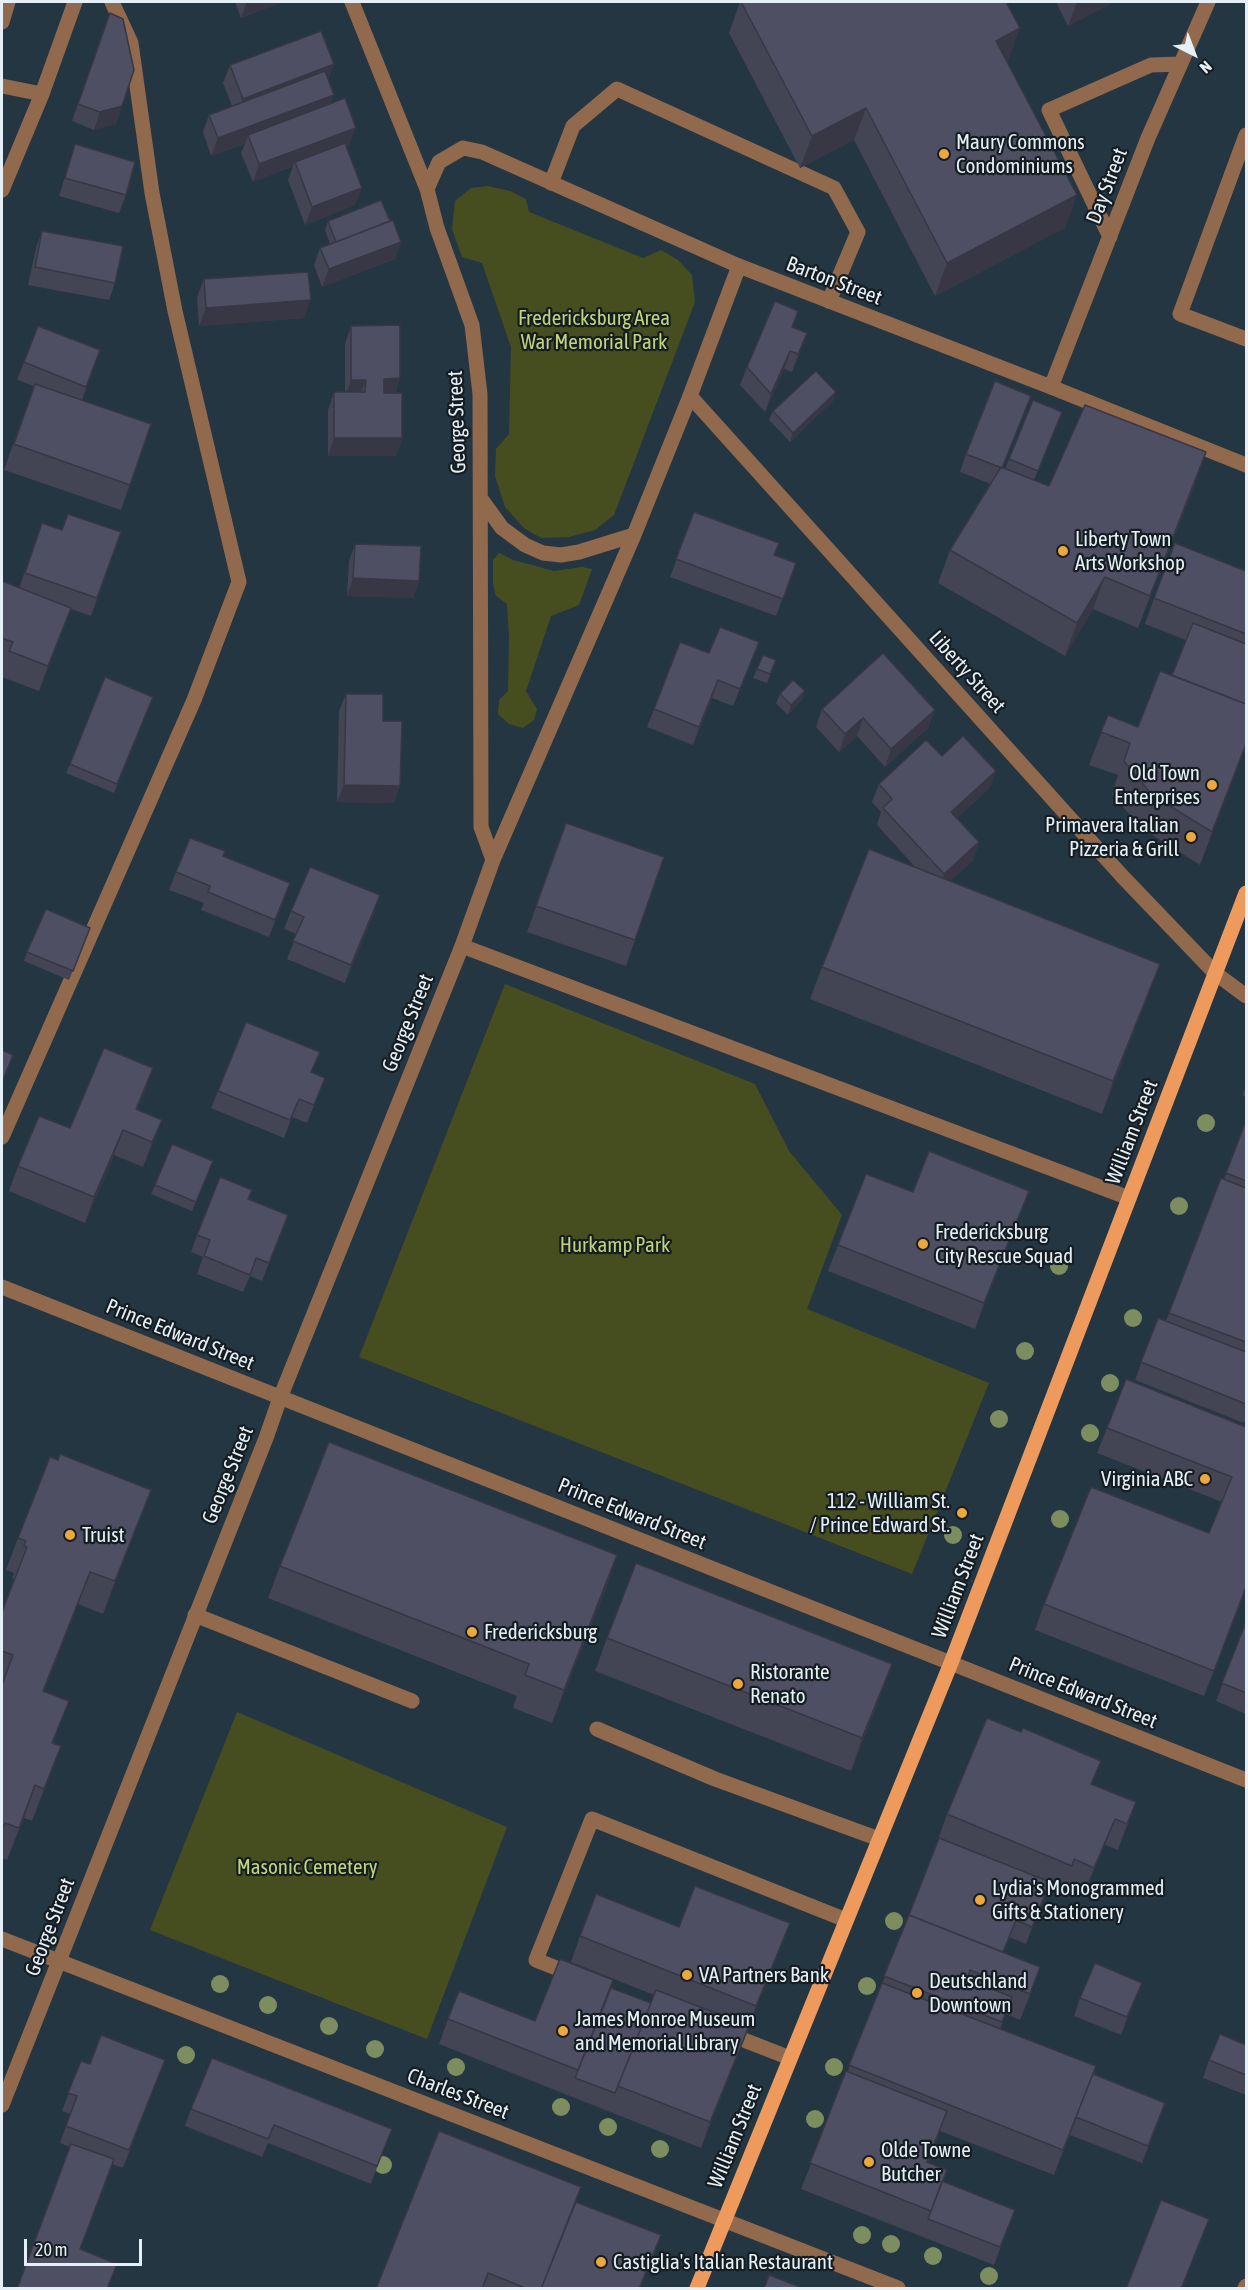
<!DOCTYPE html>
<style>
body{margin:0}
#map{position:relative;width:1248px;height:2290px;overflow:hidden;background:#253643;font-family:"Asap Condensed",sans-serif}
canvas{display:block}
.frame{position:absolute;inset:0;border:3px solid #e4eff7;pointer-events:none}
.north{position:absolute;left:1164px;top:24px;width:60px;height:60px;-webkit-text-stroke:4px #151d22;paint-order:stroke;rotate:138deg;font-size:16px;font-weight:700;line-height:24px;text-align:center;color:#e4eff7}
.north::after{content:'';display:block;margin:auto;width:21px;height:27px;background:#e4eff7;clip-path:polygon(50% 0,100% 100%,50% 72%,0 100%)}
.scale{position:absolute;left:24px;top:2239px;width:118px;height:27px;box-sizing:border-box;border:3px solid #e4eff7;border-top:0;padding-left:8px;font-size:18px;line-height:21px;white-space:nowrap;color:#e4eff7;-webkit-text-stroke:4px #151d22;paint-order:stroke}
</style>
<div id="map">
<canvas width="1248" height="2290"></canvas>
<div class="frame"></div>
<div class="north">N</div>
<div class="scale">20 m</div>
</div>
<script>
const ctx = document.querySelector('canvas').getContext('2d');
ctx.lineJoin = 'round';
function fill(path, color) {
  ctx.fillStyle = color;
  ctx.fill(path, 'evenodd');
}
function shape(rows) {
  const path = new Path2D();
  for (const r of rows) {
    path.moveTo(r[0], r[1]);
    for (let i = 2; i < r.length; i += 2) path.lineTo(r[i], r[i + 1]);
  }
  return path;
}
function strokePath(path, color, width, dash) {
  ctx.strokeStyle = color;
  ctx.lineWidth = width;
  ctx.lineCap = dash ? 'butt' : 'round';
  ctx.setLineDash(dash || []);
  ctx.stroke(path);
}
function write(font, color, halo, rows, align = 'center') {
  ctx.font = font + ' "Asap Condensed",sans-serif';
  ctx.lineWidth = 4.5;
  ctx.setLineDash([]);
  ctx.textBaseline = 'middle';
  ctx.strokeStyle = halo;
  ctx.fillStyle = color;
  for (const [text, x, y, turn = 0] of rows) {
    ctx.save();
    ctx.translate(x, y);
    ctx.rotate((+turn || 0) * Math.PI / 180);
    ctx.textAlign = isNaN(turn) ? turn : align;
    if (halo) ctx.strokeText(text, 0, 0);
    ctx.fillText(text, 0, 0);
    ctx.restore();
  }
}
fill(shape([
 [488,186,510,191,526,199,529,212,643,258,661,250,678,260,692,275,695,302,614,515,595,530,569,537,541,538,524,528,505,507,495,476,496,449,509,434,511,347,482,263,462,257,452,229,455,201,471,188],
 [499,553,513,560,554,571,582,567,592,569,579,605,551,616,526,691,537,709,534,720,523,728,509,724,498,714,499,700,508,691,509,637,507,604,496,596,493,584,493,560],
 [505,984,755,1084,789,1151,842,1215,807,1309,989,1383,912,1574,359,1357],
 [237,1712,507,1827,427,2039,150,1930]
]), '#464e20');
strokePath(shape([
 [2,22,8,2],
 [2,86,42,94],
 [1246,135,1180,314,1246,339],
 [551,183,573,126,617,89,834,188,858,232,829,301],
 [1110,237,1049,110,1151,65,1180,64],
 [1051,387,1148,138,1208,2],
 [462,946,1129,1198],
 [2,1137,194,700,239,582,175,311,152,193,131,43,112,2],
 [195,1615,412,1701],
 [597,1729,715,1779,879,1839],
 [574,1975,536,1960,592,1819,846,1920],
 [726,2033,790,2058],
 [1245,2288,1246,2286]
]), '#91694c', 15);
strokePath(shape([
 [2,190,42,94,75,2],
 [739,266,1051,387,1246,465],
 [690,396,1122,876,1215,973,1246,996],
 [2,1939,898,2288]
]), '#91694c', 15);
strokePath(shape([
 [352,2,427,189,437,228,472,325,480,394,481,827,493,860],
 [481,499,502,528,525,545,543,553,561,555,579,552,634,535],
 [2,1287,1246,1780],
 [2,2105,266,1438,280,1398,462,946,493,860,634,535,690,396,739,266,482,152,463,148,439,162,427,189]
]), '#91694c', 15);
strokePath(shape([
 [697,2288,951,1663,1246,893]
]), '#ee9a5c', 15);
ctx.fillStyle = '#7c8d60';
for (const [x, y] of [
 [1206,1123],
 [1179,1206],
 [1059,1266],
 [1133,1318],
 [1025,1351],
 [1110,1383],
 [999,1419],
 [1090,1433],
 [1060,1519],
 [953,1535],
 [894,1921],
 [220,1984],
 [867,1986],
 [268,2005],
 [329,2026],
 [375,2049],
 [186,2055],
 [456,2067],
 [834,2067],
 [561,2107],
 [815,2119],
 [608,2127],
 [660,2149],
 [383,2165],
 [862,2235],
 [891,2244],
 [933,2256],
 [989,2276]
]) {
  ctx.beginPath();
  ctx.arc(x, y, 9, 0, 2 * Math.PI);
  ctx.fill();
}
fill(shape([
 [235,2,283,2,241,18],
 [740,2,1006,2,1008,61,1007,61,1065,228,935,296,854,140,800,168,729,33],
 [1056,2,1114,2,1068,26],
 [110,13,116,124,94,130,72,121],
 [334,64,328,80,331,104,349,145,346,146,355,205,305,225,288,180,293,166,253,182,241,153,245,144,211,156,203,132,209,115,232,106,223,83,230,65],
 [75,144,126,195,119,213,59,196],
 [328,221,390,221,401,242,395,259,322,287,314,265,320,248,330,244,325,230],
 [42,231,115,283,109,300,28,285,36,248],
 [204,279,304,318,199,326,197,297],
 [798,311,792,327,801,351,792,372,784,369,765,412,740,385,747,367],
 [351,326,400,378,395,393,402,438,396,456,328,456,328,410,334,392,345,392,345,344],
 [100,350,82,400,151,424,121,510,4,470,34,386,17,380,24,362],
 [833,401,790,442,769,420,773,411],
 [1062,412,1034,480,1049,486,1195,484,1138,628,1093,609,1065,656,938,583,950,550,991,484,960,472,966,454,1024,413,1002,468,1005,469,1009,459],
 [694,512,779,543,774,555,796,563,776,616,670,577],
 [42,523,62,530,121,532,91,616,71,609,39,691,2,677,2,671,3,668,2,667,2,581,19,588],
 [355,544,419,581,413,598,347,596,349,561],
 [1246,571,1246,746,1200,865,1140,827,1112,794,1118,775,1089,765,1108,715,1138,727,1172,675,1186,640,1145,624,1154,598],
 [759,642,733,706,712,698,693,745,647,727,654,709,709,653],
 [776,660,767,683,753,678,757,669],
 [346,694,383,721,394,803,337,802,339,711],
 [780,694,802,700,788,715,776,703],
 [149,706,114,793,66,773,70,764],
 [822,709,935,710,928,728,885,767,857,736,839,752,816,727],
 [942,756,996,771,989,788,957,818,979,842,973,860,950,881,1160,964,1102,1114,810,999,822,967,916,868,877,825,881,812,872,802,879,784],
 [566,823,635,940,626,966,527,932],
 [223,856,284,901,269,937,201,910,204,903,169,890,176,872],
 [291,911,374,913,345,983,287,959,297,934,284,929],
 [90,928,69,980,24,961,27,952],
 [153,1068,137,1110,162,1120,152,1146,143,1167,114,1155,85,1223,9,1191,18,1166],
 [312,1073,325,1078,307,1123,292,1117,284,1138,211,1108,218,1091],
 [1246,1085,1246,1097,1243,1095],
 [1246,1121,1246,1417,1244,1423,1135,1380,1158,1318,1166,1321,1221,1178,1224,1179],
 [209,1170,192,1211,151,1194,155,1185],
 [913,1192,1019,1216,975,1329,828,1271,838,1245],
 [248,1199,288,1215,262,1281,250,1276,243,1292,197,1274,203,1257,191,1252,197,1235],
 [1246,1427,1246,1590,1204,1696,1035,1630,1044,1604,1209,1533,1222,1502,1097,1453,1107,1428],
 [58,1460,151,1490,103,1614,78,1604,44,1691,54,1743,61,1746,32,1821,24,1818,7,1860,2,1858,2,1612,14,1579,12,1578,14,1573,6,1570,18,1538],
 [617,1555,606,1588,552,1723,513,1708,517,1696,268,1598,280,1566],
 [1246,1622,1246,1714,1216,1701],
 [607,1638,880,1697,851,1771,595,1671],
 [1021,1732,1101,1761,1092,1784,1136,1802,1118,1850,1105,1845,1084,1893,1065,1885,1062,1891,1049,1886,1026,1944,1009,1937,1003,1952,1031,1993,1020,2020,1006,2014,1000,2029,1093,2074,1159,2120,1142,2163,1070,2135,1054,2175,940,2131,928,2162,943,2182,1008,2228,994,2265,801,2189,939,1840,938,1839,947,1814],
 [679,1927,780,1948,701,2148,439,2044,448,2019,535,2021,610,1988,651,2003,654,1995,571,1962,580,1936],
 [1080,1998,1135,2000,1121,2035,1074,2016],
 [1246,2045,1246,2095,1203,2078,1209,2060],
 [81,2061,90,2064,158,2077,123,2168,112,2164,80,2249,17,2289,70,2147,60,2143,70,2114,62,2111],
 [191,2109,385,2146,371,2184,268,2143,262,2157,185,2126],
 [576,2202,654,2252,640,2289,376,2289]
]), '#434454');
fill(shape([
 [247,2,283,2,241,18],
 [1077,2,1114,2,1068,26],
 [1020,28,1008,61,984,73,996,41],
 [334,64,327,82,236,116,243,99],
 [334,95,327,113,248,135,245,144,211,156,218,138],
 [122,106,116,124,94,130,100,112],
 [866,108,854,140,800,168,812,136],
 [356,128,349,145,296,165,295,162,293,166,253,182,259,164],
 [362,188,355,205,305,225,312,207],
 [1077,195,1065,228,935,296,947,263],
 [401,242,395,259,322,287,329,269],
 [311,300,304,318,199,326,206,308],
 [807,333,801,351,792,372,798,354],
 [790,351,784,369,765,412,771,394],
 [400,378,393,396,378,397,384,379],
 [351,380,366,380,359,398,345,397],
 [836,392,833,401,790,442,793,433],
 [334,438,402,438,396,456,328,456],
 [1206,452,1195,484,1138,628,1150,596],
 [1105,577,1093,609,1065,656,1077,623],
 [353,578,419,581,413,598,347,596],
 [71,608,62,633,39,691,48,666],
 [759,642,753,660,733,706,740,689],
 [718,680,712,698,693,745,699,727],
 [805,691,802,700,788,715,791,705],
 [935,710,928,728,885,767,891,749],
 [863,718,857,736,839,752,845,734],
 [1246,744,1246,746,1200,865,1212,832],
 [996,771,989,788,945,829,951,812],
 [344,785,400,786,394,803,337,802],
 [979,842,973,860,938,892,944,874],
 [290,883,284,901,269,937,275,920],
 [380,895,374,913,345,983,351,965],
 [1160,964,1148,996,1102,1114,1113,1081],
 [153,1068,144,1094,126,1134,136,1109],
 [162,1120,152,1146,143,1167,152,1142],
 [123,1130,114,1155,85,1223,94,1197],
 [1029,1191,1019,1216,975,1329,984,1303],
 [151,1490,139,1522,103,1614,115,1581],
 [617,1555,606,1588,552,1723,564,1690],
 [90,1572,78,1604,31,1723,43,1691],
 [1246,1587,1246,1590,1204,1696,1214,1671],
 [892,1664,880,1697,851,1771,862,1738],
 [69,1701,57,1733,41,1775,52,1743],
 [61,1746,49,1779,32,1821,44,1789],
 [35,1785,24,1818,7,1860,19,1828],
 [1136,1802,1127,1828,1118,1850,1127,1824],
 [1115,1819,1105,1845,1084,1893,1094,1868],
 [1050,1882,1044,1900,1026,1944,1032,1927],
 [790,1923,780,1948,747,2031,756,2006],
 [1040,1967,1031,1993,1020,2020,1030,1994],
 [1142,1983,1135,2000,1121,2035,1127,2017],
 [749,2026,739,2051,701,2148,710,2122],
 [1087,2092,1054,2175,1063,2150],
 [947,2111,938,2136,917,2188,927,2162]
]), '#373745');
const building = shape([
 [741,2,1006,2,1020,28,996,41,1077,195,947,263,866,108,812,136,741,2],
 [110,13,123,19,134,70,122,106,100,112,78,104,110,13],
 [321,31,334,64,243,99,230,65,321,31],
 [325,71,334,95,218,138,209,115,325,71],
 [345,98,356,128,259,164,248,135,345,98],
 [345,143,362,188,312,207,295,162,345,143],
 [75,144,135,162,126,195,65,178,75,144],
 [381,200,390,221,336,242,328,221,381,200],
 [393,220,401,242,329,269,320,248,393,220],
 [42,231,123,246,115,283,35,267,42,231],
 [308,272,311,300,206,308,204,279,308,272],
 [775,301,798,311,792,327,807,333,798,354,790,351,771,394,747,367,775,301],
 [400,325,400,378,384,379,384,393,402,393,402,438,334,438,334,392,365,392,366,380,351,380,351,326,400,325],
 [38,326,100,350,86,387,24,362,38,326],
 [816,371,836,392,793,433,773,411,816,371],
 [995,381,1031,396,1002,468,966,454,995,381],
 [35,384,151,424,130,485,14,444,35,384],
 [1033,400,1062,412,1038,471,1009,459,1033,400],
 [1085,405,1206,452,1150,596,1105,577,1077,623,950,550,1001,467,1049,486,1085,405],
 [694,512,779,543,774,555,796,563,783,599,676,559,694,512],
 [68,514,121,532,97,598,25,573,42,523,62,530,68,514],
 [1175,543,1246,571,1246,634,1154,598,1175,543],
 [355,544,421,546,419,581,353,578,355,544],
 [2,581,71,608,48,666,9,651,13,642,2,638,2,581],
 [1193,623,1246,644,1246,704,1172,675,1193,623],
 [720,627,759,642,740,689,718,680,699,727,654,709,680,642,709,653,720,627],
 [883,653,935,710,891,749,863,718,845,734,822,709,883,653],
 [763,655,776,660,770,674,757,669,763,655],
 [1160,671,1246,704,1246,744,1212,832,1152,795,1124,761,1130,743,1101,732,1108,715,1138,727,1160,671],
 [105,677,153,697,117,784,70,764,105,677],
 [793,680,805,691,791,705,780,694,793,680],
 [346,694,383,694,383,721,402,721,400,786,344,785,346,694],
 [963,736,996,771,951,812,979,842,944,874,883,808,892,799,879,784,926,740,942,756,963,736],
 [566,823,664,857,635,940,536,906,566,823],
 [190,838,225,851,223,856,290,883,275,920,208,892,210,886,176,872,190,838],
 [869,849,1160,964,1113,1081,822,967,869,849],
 [310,867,380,895,351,965,293,941,304,917,291,911,310,867],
 [46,909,90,928,73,971,27,952,46,909],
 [246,1022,320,1052,311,1072,325,1078,314,1105,299,1099,290,1120,218,1091,246,1022],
 [104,1048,153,1068,136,1109,162,1120,152,1142,123,1130,94,1197,18,1166,39,1116,70,1128,104,1048],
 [2,1050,13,1055,2,1082,2,1050],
 [1246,1121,1246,1181,1226,1173,1246,1121],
 [172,1144,213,1161,196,1202,155,1185,172,1144],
 [929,1151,1029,1191,984,1303,838,1245,866,1174,913,1192,929,1151],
 [220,1177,252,1190,248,1199,288,1215,269,1263,256,1258,250,1275,204,1256,210,1240,197,1235,220,1177],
 [1221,1178,1246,1188,1246,1342,1169,1313,1221,1178],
 [1158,1318,1246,1352,1246,1404,1141,1362,1158,1318],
 [1126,1379,1246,1427,1246,1587,1214,1671,1044,1604,1091,1487,1209,1533,1232,1477,1107,1428,1126,1379],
 [329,1442,617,1555,564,1690,525,1675,529,1664,280,1566,329,1442],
 [60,1454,151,1490,115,1581,90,1572,43,1691,69,1701,52,1743,61,1746,44,1789,35,1785,19,1828,5,1823,3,1827,2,1826,2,1685,13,1655,2,1651,2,1612,27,1547,24,1546,26,1541,18,1538,50,1457,58,1460,60,1454],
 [636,1563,892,1664,862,1738,607,1638,636,1563],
 [1246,1622,1246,1693,1222,1683,1246,1622],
 [987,1718,1021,1732,1023,1728,1101,1761,1091,1784,1136,1802,1127,1824,1115,1819,1094,1868,1074,1859,1072,1866,947,1814,987,1718],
 [939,1838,1050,1882,1032,1927,1016,1920,1003,1952,909,1915,939,1838],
 [695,1886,790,1923,756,2006,580,1936,596,1894,679,1927,695,1886],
 [909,1915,1040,1967,1030,1994,970,1970,967,1979,1012,1997,1002,2022,884,1976,909,1915],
 [560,1959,613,1980,578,2070,448,2019,459,1991,535,2021,560,1959],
 [1095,1963,1142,1983,1127,2017,1080,1998,1095,1963],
 [882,1983,1096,2066,1063,2150,849,2065,882,1983],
 [611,1988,651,2003,615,2093,575,2078,611,1988],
 [656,1990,749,2026,710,2122,618,2086,656,1990],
 [1220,2034,1246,2045,1246,2075,1209,2060,1220,2034],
 [101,2035,165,2060,129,2150,66,2126,77,2096,68,2093,81,2061,90,2064,101,2035],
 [212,2058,392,2129,377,2166,274,2125,268,2139,191,2109,212,2058],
 [846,2071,947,2111,927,2162,947,2170,931,2211,810,2163,846,2071],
 [1093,2074,1165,2103,1148,2146,1076,2117,1093,2074],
 [439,2131,581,2187,541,2289,528,2289,488,2273,482,2289,376,2289,439,2131],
 [71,2144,114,2159,80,2249,117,2264,107,2289,17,2289,71,2144],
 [942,2181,1015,2210,1000,2247,928,2219,942,2181],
 [1161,2200,1209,2219,1181,2289,1126,2289,1161,2200],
 [576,2202,661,2235,639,2289,541,2289,576,2202],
 [769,2275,805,2289,764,2289,769,2275]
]);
fill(building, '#4e4f62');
strokePath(building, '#373745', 1.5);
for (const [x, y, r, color] of [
 [944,154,6,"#eda83b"],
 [1063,551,6,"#eda83b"],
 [1212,785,6,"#eda83b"],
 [1191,837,6,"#eda83b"],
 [923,1244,6,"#eda83b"],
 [1205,1479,6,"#eda83b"],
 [962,1513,6,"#eda83b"],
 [70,1535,6,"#eda83b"],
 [472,1632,6,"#eda83b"],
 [738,1684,6,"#eda83b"],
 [980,1900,6,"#eda83b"],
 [687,1975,6,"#eda83b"],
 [917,1993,6,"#eda83b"],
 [563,2031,6,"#eda83b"],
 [869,2162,6,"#eda83b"],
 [601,2262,6,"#eda83b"]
]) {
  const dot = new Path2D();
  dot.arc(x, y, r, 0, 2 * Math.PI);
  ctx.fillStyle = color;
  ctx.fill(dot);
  strokePath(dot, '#151d22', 2);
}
write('21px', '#e4eff7', '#151d22', [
 ["Maury Commons",956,142],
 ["Condominiums",956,166],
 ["Liberty Town",1075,539],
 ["Arts Workshop",1075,563],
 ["Old Town",1200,773,"right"],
 ["Enterprises",1200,797,"right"],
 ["Primavera Italian",1179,825,"right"],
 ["Pizzeria & Grill",1179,849,"right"],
 ["Fredericksburg",935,1232],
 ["City Rescue Squad",935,1256],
 ["Virginia ABC",1193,1479,"right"],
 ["112 - William St.",950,1501,"right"],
 ["/ Prince Edward St.",950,1525,"right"],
 ["Truist",82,1535],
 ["Fredericksburg",484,1632],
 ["Ristorante",750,1672],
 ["Renato",750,1696],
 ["Lydia's Monogrammed",992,1888],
 ["Gifts & Stationery",992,1912],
 ["VA Partners Bank",699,1975],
 ["Deutschland",929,1981],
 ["Downtown",929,2005],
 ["James Monroe Museum",575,2019],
 ["and Memorial Library",575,2043],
 ["Olde Towne",881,2150],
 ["Butcher",881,2174],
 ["Castiglia's Italian Restaurant",613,2262]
], 'left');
write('21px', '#e4eff7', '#151d22', [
 ["Day Street",1107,186,-69],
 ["Barton Street",834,281,21],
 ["George Street",457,422,-92],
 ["Liberty Street",967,672,48],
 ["George Street",408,1023,-68],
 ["William Street",1132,1132,-69],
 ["Prince Edward Street",180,1335,22],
 ["George Street",228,1475,-68],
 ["Prince Edward Street",632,1514,22],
 ["William Street",958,1586,-69],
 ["Prince Edward Street",1083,1693,22],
 ["George Street",50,1927,-69],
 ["Charles Street",458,2094,21],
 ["William Street",735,2136,-68]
]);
write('21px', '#c3d478', '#151d22', [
 ["Fredericksburg Area",594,318],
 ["War Memorial Park",594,342],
 ["Hurkamp Park",615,1245],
 ["Masonic Cemetery",307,1867]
]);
</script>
